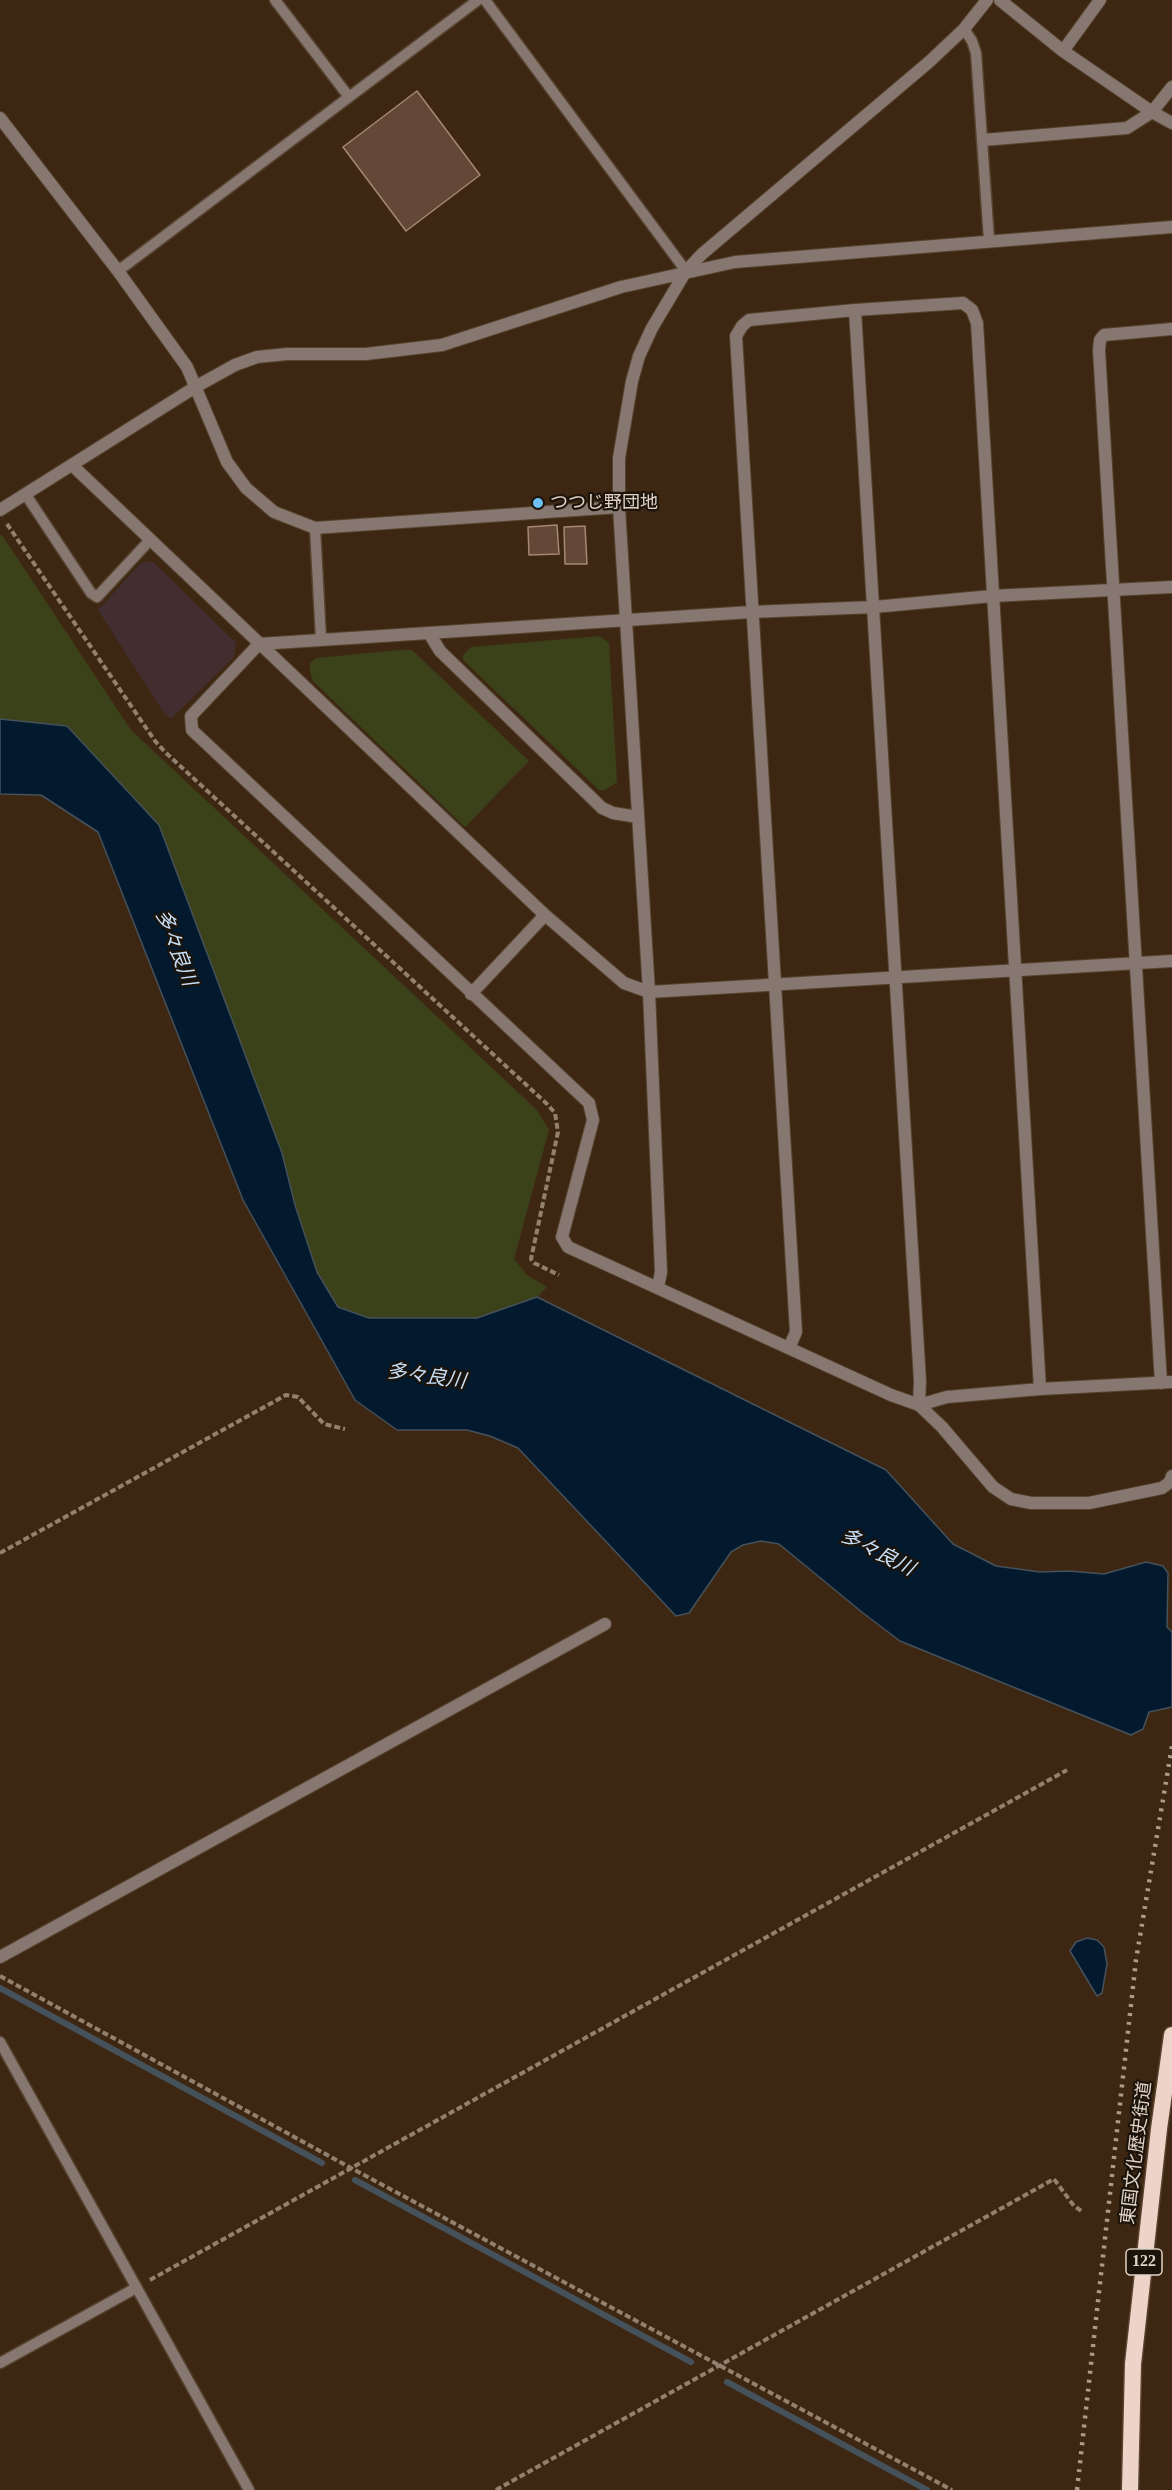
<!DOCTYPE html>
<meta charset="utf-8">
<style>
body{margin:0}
canvas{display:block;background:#3d2712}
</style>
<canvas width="1172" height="2490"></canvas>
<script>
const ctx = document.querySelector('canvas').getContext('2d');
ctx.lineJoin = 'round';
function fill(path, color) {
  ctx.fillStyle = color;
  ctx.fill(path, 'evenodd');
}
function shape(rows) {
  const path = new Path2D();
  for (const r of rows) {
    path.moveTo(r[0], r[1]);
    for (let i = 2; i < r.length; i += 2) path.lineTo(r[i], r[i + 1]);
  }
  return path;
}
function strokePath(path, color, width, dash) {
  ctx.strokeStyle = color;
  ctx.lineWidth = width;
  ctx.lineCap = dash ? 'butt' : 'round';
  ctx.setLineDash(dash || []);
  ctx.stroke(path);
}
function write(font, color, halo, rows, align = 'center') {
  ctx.font = font + ' "Times New Roman","Noto Sans JP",serif';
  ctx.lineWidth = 4.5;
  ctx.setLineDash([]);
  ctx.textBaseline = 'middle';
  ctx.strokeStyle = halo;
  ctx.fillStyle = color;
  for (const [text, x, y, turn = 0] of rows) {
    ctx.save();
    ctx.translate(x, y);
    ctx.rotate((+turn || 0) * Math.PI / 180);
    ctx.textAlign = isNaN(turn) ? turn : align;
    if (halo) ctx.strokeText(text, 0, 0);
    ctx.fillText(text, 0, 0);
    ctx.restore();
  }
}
fill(shape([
 [142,562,153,562,236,643,234,657,171,719,164,713,98,610]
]), '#422e30');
fill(shape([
 [2,535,131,730,537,1110,549,1130,514,1259,527,1275,547,1287,537,1297,477,1318,368,1318,338,1307,317,1272,295,1205,282,1153,67,726,0,719,0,536],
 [600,636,609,643,617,782,605,790,599,790,463,660,463,655,471,647],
 [400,650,412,650,529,761,465,827,313,681,310,672,310,663,316,658]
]), '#3b4118');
const water = shape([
 [0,719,67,726,159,825,282,1153,295,1205,317,1272,338,1307,369,1318,477,1318,537,1297,886,1470,953,1544,996,1566,1040,1572,1069,1571,1104,1574,1146,1562,1163,1566,1168,1573,1167,1627,1172,1632,1172,1707,1149,1712,1143,1729,1131,1735,900,1641,863,1613,779,1544,761,1541,743,1545,731,1552,689,1613,676,1616,518,1448,490,1436,467,1430,397,1430,355,1400,243,1200,98,832,41,795,0,794,0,719],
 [1087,1938,1097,1940,1104,1947,1107,1964,1102,1993,1097,1996,1070,1951,1076,1942,1087,1938]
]);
fill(water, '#03192d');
strokePath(water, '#45515b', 1.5);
strokePath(shape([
 [0,1988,322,2163],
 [355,2180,691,2362],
 [727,2382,927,2490]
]), '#45515b', 6);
const building = shape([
 [417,91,480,175,406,231,343,147,417,91],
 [557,525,559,554,529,555,528,527,557,525],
 [585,526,587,564,565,564,564,527,585,526]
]);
fill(building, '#634837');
strokePath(building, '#a58774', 1.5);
const service = shape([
 [275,0,349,97],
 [485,0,686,271],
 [964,29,972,41,976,53,989,240],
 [118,271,478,0],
 [26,495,91,593,97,597,150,540],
 [315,528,321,639],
 [0,2042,249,2490],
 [0,2363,136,2288]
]);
const minor = shape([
 [1000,0,1063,51,1152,112,1172,123],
 [1063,51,1100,0],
 [0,118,118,271,187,367,227,462,246,488,274,512,315,528,619,507],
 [983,140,1127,128,1152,112,1172,87],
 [855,310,920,1381,919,1405,947,1397,1040,1389,1172,1382],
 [73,466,545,915,624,983,649,992,1172,961],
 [0,510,197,386,235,365,257,357,287,354,366,354,442,345,621,287,735,262,1172,227],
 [1172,587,992,596,874,607,751,612,259,644,191,716,192,730,589,1103,593,1120,562,1237,568,1247,891,1395,919,1405,942,1427,993,1487,1011,1499,1031,1503,1089,1503,1162,1488,1170,1482,1172,1476],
 [429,633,440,651,602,808,613,813,638,817],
 [471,994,545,915],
 [789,1348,796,1332,736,336,742,326,749,320,855,310,963,303,972,310,977,323,1040,1389],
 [1161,1383,1099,350,1100,340,1104,335,1172,329],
 [0,1957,605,1624]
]);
const tertiary = shape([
 [658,1287,661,1272,649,992,619,507,619,458,632,381,639,356,652,328,686,271,702,254,929,62,964,29,987,0]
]);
const trunk = shape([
 [1130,2490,1133,2364,1159,2129,1172,2035]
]);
strokePath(service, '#57432f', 13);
strokePath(minor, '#57432f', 14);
strokePath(tertiary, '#57432f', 14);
strokePath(trunk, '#57432f', 19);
strokePath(shape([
 [7,524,155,741,165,752,547,1104,555,1113,558,1132,531,1259,534,1263,559,1275],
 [0,1553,286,1395,298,1397,324,1424,345,1429],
 [0,1976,351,2168,952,2490],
 [150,2280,1067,1770],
 [496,2490,1054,2179,1074,2206,1083,2212]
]), '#938170', 4, [6, 3]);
strokePath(service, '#867871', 10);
strokePath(minor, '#867871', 12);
strokePath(tertiary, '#867871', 12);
strokePath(trunk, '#eed4c8', 16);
strokePath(shape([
 [1077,2490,1136,1960,1172,1746]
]), '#ab9b8b', 4.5, [3, 6]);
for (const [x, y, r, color] of [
 [538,503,6,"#6dc2f3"]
]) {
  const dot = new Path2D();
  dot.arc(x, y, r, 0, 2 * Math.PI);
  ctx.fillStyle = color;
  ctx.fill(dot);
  strokePath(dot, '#1c130a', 2);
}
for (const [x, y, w] of [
 [1144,2262,36]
]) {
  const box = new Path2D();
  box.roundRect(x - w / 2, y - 13, w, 26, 4.5);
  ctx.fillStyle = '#1c130a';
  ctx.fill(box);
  strokePath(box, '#e0d3c6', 1.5);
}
write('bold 16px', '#e0d3c6', null, [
 ["122",1144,2262]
]);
write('18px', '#e0d3c6', '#1c130a', [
 ["つつじ野団地",550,503]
], 'left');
write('18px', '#e0d3c6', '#1c130a', [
 ["東国文化歴史街道",1137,2153,-83]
]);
write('italic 20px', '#c5dff8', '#1c130a', [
 ["多々良川",175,948,69],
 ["多々良川",426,1377,8],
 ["多々良川",877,1553,27]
]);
</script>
